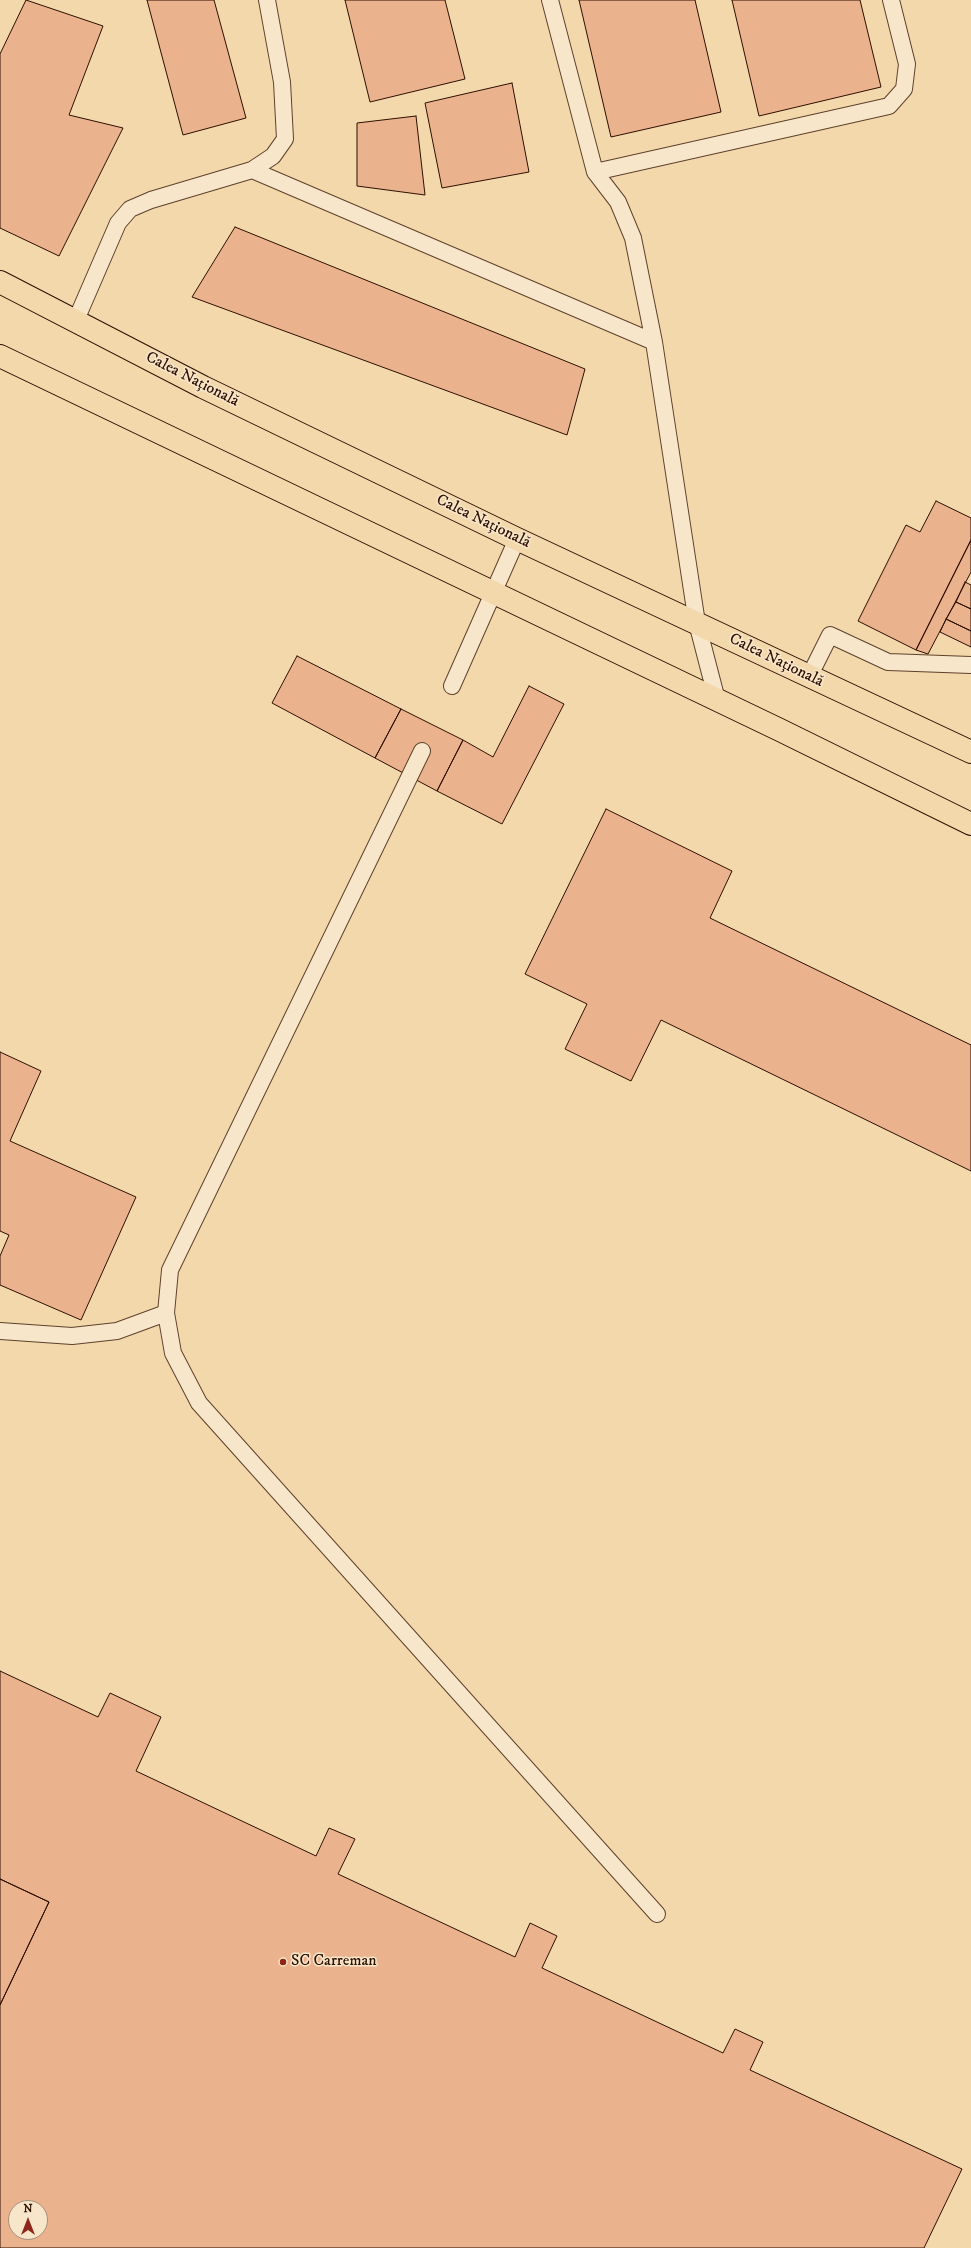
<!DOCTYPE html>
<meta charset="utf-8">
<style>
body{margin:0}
#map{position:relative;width:971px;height:2248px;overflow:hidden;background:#f3d8ac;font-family:"IM FELL DW Pica",serif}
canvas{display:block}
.north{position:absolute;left:8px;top:2200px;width:40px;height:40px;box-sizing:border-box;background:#f7e6c9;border:1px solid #a69079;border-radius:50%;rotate:0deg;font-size:11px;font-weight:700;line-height:16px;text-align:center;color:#2d0f00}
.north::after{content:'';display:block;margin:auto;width:14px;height:18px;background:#8f2418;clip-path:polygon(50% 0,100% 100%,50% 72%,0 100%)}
</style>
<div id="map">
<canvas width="971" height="2248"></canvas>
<div class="north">N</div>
</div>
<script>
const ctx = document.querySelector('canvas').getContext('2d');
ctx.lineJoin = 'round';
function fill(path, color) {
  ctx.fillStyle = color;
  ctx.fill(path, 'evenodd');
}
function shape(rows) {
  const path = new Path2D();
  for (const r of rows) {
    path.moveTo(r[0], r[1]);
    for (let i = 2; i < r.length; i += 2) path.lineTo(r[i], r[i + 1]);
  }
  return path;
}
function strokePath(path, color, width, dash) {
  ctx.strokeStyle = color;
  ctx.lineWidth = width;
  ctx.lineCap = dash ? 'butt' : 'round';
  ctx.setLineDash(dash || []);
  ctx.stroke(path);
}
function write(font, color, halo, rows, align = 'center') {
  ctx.font = font + ' "IM FELL DW Pica",serif';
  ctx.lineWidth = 3;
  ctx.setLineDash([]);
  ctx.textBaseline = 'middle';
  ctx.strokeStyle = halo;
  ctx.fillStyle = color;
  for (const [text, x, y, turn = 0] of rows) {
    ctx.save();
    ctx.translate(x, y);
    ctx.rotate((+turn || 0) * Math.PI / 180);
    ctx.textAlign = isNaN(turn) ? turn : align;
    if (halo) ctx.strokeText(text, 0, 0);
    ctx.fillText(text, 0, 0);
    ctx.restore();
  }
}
const building = shape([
 [26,0,103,26,69,115,123,128,59,256,0,228,0,54,26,0],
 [147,0,214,0,246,118,183,135,147,0],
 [345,0,445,0,465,79,370,102,345,0],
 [579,0,695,0,721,112,611,137,579,0],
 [732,0,860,0,881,87,759,116,732,0],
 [512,83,529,172,442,188,425,103,512,83],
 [416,116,425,195,357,186,357,123,416,116],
 [235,227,585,369,567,435,192,297,235,227],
 [936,501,971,518,971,540,916,650,858,621,906,525,920,532,936,501],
 [971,540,971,572,928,654,916,650,971,540],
 [965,582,971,585,971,609,956,602,965,582],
 [956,602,971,609,971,631,946,619,956,602],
 [946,619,971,631,971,647,940,632,946,619],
 [297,656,401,709,375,758,272,703,297,656],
 [529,686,564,704,502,824,437,791,463,740,493,757,529,686],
 [401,709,463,740,437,791,375,758,401,709],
 [606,809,732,871,710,918,971,1045,971,1171,661,1020,631,1081,565,1049,587,1004,525,974,606,809],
 [0,1052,41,1071,10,1141,136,1197,81,1320,0,1285,0,1256,9,1235,0,1231,0,1052],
 [0,1671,98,1717,110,1693,161,1717,136,1771,316,1856,329,1828,355,1839,338,1874,515,1957,530,1923,557,1936,542,1968,723,2053,735,2029,763,2042,750,2070,962,2169,924,2248,0,2248,0,2005,49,1902,0,1879,0,1671],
 [16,2208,40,2208,40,2232,16,2232,16,2208],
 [0,1879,49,1902,0,2005,0,1879]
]);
fill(building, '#ebb28e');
strokePath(building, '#2d0f00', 1);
const lane = shape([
 [267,0,282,82,285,139,273,156,252,170,654,342],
 [550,0,595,172],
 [76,320,118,223,130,209,151,200,252,170],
 [809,677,830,635,888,662,971,665],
 [452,686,517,539],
 [717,700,697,623,654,342,633,238,618,202,595,172,889,106,904,89,907,64,891,0],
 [422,751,170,1270,166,1313,173,1353,199,1403,657,1914],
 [0,1331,72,1336,117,1331,166,1313]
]);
const primary = shape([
 [0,282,203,387,517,539,971,752],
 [0,356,780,730,971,824]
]);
strokePath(lane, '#5e412b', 18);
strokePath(primary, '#2d0f00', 24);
strokePath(lane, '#f7e6c9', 16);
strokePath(primary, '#f3d8ac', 22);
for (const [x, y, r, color] of [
 [283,1962,4,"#8f2418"]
]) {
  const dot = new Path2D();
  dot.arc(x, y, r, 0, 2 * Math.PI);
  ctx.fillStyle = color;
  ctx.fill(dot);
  strokePath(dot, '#f7e6c9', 1.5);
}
write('16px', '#2d0f00', '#f7e6c9', [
 ["Calea Națională",192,380,27],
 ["Calea Națională",483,522,26],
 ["Calea Națională",776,661,26]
]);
write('16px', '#2d0f00', '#f7e6c9', [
 ["SC Carreman",291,1962]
], 'left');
</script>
